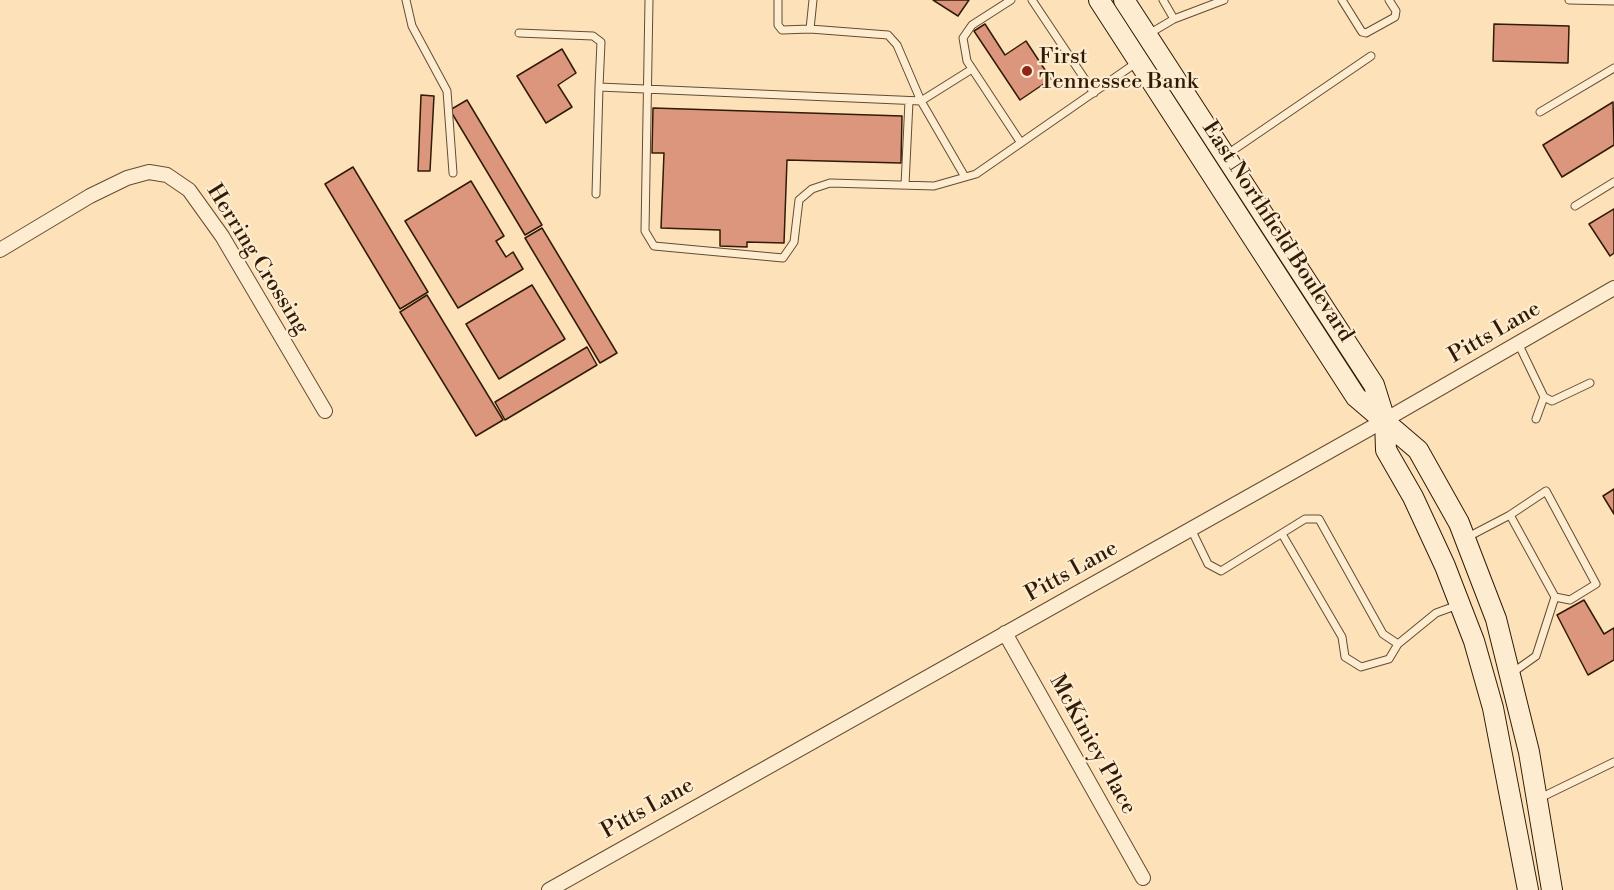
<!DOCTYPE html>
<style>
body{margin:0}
canvas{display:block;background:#fde1b8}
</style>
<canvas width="1614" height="890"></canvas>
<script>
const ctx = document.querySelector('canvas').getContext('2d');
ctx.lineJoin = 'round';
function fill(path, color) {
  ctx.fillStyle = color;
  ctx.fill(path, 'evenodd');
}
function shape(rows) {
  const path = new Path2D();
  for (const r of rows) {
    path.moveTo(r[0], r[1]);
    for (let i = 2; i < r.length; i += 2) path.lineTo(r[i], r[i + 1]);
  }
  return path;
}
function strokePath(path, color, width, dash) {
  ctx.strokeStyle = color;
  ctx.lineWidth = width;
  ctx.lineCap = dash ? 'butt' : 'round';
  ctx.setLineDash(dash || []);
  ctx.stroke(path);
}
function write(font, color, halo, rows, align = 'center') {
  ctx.font = font + ' "Libre Bodoni",serif';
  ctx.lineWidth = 4.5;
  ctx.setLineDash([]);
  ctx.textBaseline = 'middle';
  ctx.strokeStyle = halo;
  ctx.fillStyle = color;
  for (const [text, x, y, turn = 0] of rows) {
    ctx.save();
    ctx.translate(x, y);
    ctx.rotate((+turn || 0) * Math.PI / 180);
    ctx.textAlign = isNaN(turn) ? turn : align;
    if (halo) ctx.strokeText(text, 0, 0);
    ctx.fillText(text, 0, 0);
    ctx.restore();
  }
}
const building = shape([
 [933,0,969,0,958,16,933,0],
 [985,24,1005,55,1026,41,1051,79,1020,100,974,31,985,24],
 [1494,24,1569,26,1568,63,1493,61,1494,24],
 [562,49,576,73,558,85,572,107,546,123,517,76,562,49],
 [421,95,434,96,430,171,418,171,421,95],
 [467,100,542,225,525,235,450,110,467,100],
 [1613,102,1614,145,1562,177,1543,145,1613,102],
 [653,108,902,116,901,163,787,160,784,243,747,242,747,247,720,246,720,230,661,228,664,153,652,153,653,108],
 [353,167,428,292,400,309,325,184,353,167],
 [471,181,504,236,496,241,506,257,513,252,523,269,458,308,405,221,471,181],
 [1614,209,1614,253,1610,256,1589,224,1614,209],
 [542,228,617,353,600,363,525,238,542,228],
 [532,285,565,339,499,379,466,324,532,285],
 [427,295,503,420,476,436,400,312,427,295],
 [587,347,597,365,505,420,495,402,587,347],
 [1614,489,1614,514,1603,496,1614,489],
 [1584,600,1604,634,1614,628,1614,660,1588,675,1557,615,1584,600]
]);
fill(building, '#dc967e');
strokePath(building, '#301b06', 1.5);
const service = shape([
 [406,0,412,26,447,91,453,173],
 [649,0,645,231,654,246,783,258,794,242,799,200,812,189,830,183,934,186,976,174,1136,63],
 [778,0,778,25,782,30,810,29],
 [813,0,810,29,888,35,897,45,921,101,965,177],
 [1011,0,972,25,963,38,967,61,1021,143],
 [1032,0,1094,93],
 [1163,0,1174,19],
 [1342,0,1362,32,1366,33,1395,17,1396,11,1389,0],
 [1569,0,1614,1],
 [519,33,593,36,601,42,599,87,921,101,972,69],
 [1147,35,1174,19,1224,0],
 [1540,112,1614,68],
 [1226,155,1371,56],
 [905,185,909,101],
 [596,194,599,87],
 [1575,206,1614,182],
 [1518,343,1544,397,1552,401,1590,383],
 [1536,419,1544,397],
 [1510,515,1546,491,1596,584,1570,600,1555,597],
 [1191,529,1208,564,1221,571,1305,519,1319,519,1383,634,1398,644,1436,613,1458,605],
 [1282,534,1342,637,1345,657,1361,667,1389,659,1398,644],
 [1466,538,1510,515,1555,597,1536,656,1512,673],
 [1540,798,1614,762]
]);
const minor = shape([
 [0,250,90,196,127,178,149,172,167,175,189,190,222,236,325,411],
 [1005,633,1143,878],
 [549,890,1385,420,1614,288]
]);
const secondary = shape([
 [1099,0,1356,397,1418,450,1459,523,1496,619,1529,752,1552,890],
 [1124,0,1374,385,1385,420,1386,450,1413,497,1445,566,1474,641,1493,708,1528,890]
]);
strokePath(service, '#634c32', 9);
strokePath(minor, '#634c32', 16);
strokePath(secondary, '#301b06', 22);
strokePath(service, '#feecd1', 7);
strokePath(minor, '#feecd1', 14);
strokePath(secondary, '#feecd1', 20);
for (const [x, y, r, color] of [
 [1027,71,6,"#8f2418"]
]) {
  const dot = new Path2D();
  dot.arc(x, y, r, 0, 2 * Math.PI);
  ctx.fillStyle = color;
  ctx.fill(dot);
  strokePath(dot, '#feecd1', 2);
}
write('22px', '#301b06', '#feecd1', [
 ["First",1039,58],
 ["Tennessee Bank",1039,83]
], 'left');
write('22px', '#301b06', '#feecd1', [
 ["East Northfield Boulevard",1277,232,57],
 ["Herring Crossing",257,260,58],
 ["Pitts Lane",1495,333,-30],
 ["Pitts Lane",1072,572,-29],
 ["McKiniey Place",1092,745,61],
 ["Pitts Lane",648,809,-29]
]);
</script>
